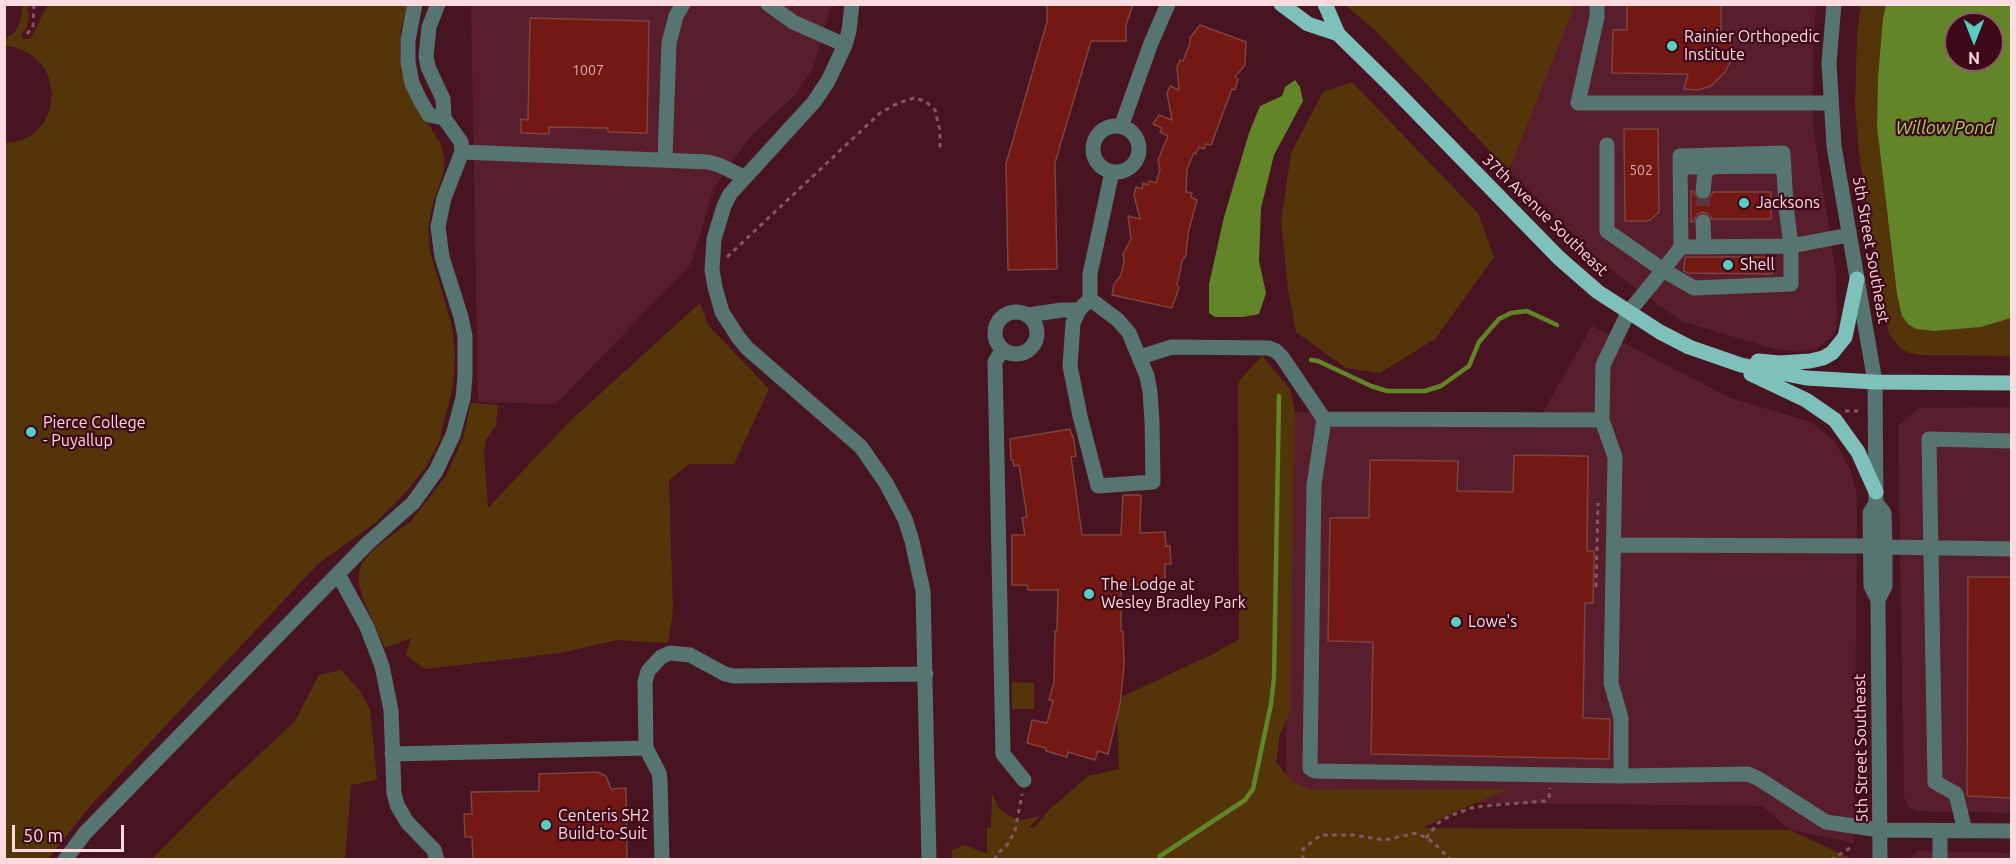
<!DOCTYPE html>
<style>
body{margin:0}
#map{position:relative;width:2016px;height:864px;overflow:hidden;background:#481422;font-family:Ubuntu,sans-serif}
canvas{display:block}
.frame{position:absolute;inset:0;border:6px solid #ffdbe1;pointer-events:none}
.north{position:absolute;left:1944px;top:12px;width:60px;height:60px;box-sizing:border-box;background:#3d0818;border:2px solid #8b5c68;border-radius:50%;rotate:180deg;font-size:16px;font-weight:700;line-height:24px;text-align:center;color:#ffdbe1}
.north::after{content:'';display:block;margin:auto;width:21px;height:27px;background:#56cec4;clip-path:polygon(50% 0,100% 100%,50% 72%,0 100%)}
.scale{position:absolute;left:12px;top:825px;width:112px;height:27px;box-sizing:border-box;border:3px solid #ffdbe1;border-top:0;padding-left:8px;font-size:18px;line-height:21px;white-space:nowrap;color:#ffdbe1;-webkit-text-stroke:4px #3d0818;paint-order:stroke}
</style>
<div id="map">
<canvas width="2016" height="864"></canvas>
<div class="frame"></div>
<div class="north">N</div>
<div class="scale">50 m</div>
</div>
<script>
const ctx = document.querySelector('canvas').getContext('2d');
ctx.lineJoin = 'round';
function fill(path, color) {
  ctx.fillStyle = color;
  ctx.fill(path, 'evenodd');
}
function shape(rows) {
  const path = new Path2D();
  for (const r of rows) {
    if (r.length === 3) {
      path.moveTo(r[0] + r[2], r[1]);
      path.arc(r[0], r[1], r[2], 0, 2 * Math.PI);
      continue;
    }
    path.moveTo(r[0], r[1]);
    for (let i = 2; i < r.length; i += 2) path.lineTo(r[i], r[i + 1]);
  }
  return path;
}
function strokePath(path, color, width, dash) {
  ctx.strokeStyle = color;
  ctx.lineWidth = width;
  ctx.lineCap = dash ? 'butt' : 'round';
  ctx.setLineDash(dash || []);
  ctx.stroke(path);
}
function write(font, color, halo, rows, align = 'center') {
  ctx.font = font + ' Ubuntu,sans-serif';
  ctx.lineWidth = 4.5;
  ctx.setLineDash([]);
  ctx.textBaseline = 'middle';
  ctx.strokeStyle = halo;
  ctx.fillStyle = color;
  for (const [text, x, y, turn = 0] of rows) {
    ctx.save();
    ctx.translate(x, y);
    ctx.rotate((+turn || 0) * Math.PI / 180);
    ctx.textAlign = isNaN(turn) ? turn : align;
    if (halo) ctx.strokeText(text, 0, 0);
    ctx.fillText(text, 0, 0);
    ctx.restore();
  }
}
fill(shape([
 [471,5,831,5,813,68,796,94,749,138,714,188,691,264,556,404,478,402],
 [1572,5,1816,5,1813,41,1813,125,1836,274,1837,328,1832,336,1816,349,1802,352,1774,349,1681,321,1608,268,1509,171,1572,12],
 [1592,326,1730,398,1811,422,1835,442,1850,469,1857,495,1854,843,1790,830,1762,806,1286,801,1286,412,1542,414],
 [2011,407,2011,813,1919,811,1909,808,1904,797,1898,426,1918,408],
 [1919,851,2011,853,2011,859,1907,860]
]), '#591e2d');
fill(shape([
 [21,5,27,5,29,18,26,29,21,34,23,39,29,39,33,35,47,5,409,5,401,29,400,48,402,73,411,96,440,143,444,156,444,171,433,203,428,228,430,251,452,326,455,354,453,386,439,442,426,467,407,491,374,524,318,564,92,804,48,859,5,859,4,143,16,142,31,136,43,124,50,110,52,94,49,78,41,63,29,53,14,47,5,46,4,39,14,33,20,23,22,12],
 [1345,5,1572,5,1572,12,1509,171,1375,30],
 [1861,5,1886,5,1883,18,1878,77,1877,127,1897,294,1902,315,1916,329,1934,331,1980,327,2011,318,2011,356,1921,355,1909,353,1900,348,1889,334,1879,290,1859,153,1855,105,1857,33],
 [1352,82,1478,213,1494,257,1435,339,1380,373,1346,368,1296,332,1288,289,1281,221,1291,153,1323,92],
 [700,303,709,326,769,389,734,464,690,464,669,480,673,611,668,643,617,640,561,653,425,669,406,655,411,638,385,648,364,601,359,584,359,572,362,563,376,547,411,521,446,476,463,438,471,403,498,405,496,425,486,440,484,452,488,508,569,422],
 [1262,356,1290,389,1295,411,1290,712,1280,734,1276,762,1293,782,1312,790,1510,789,1475,803,1422,828,1790,830,1852,859,952,860,952,850,965,845,987,854,987,828,991,827,992,793,999,809,1010,816,1022,820,1041,816,1029,827,1034,828,1051,808,1088,776,1119,769,1117,699,1215,653,1239,639,1238,382],
 [341,670,360,691,370,710,377,780,351,785,345,859,152,859,216,795,295,721,319,675],
 [1012,682,1034,683,1034,709,1012,709]
]), '#543409');
fill(shape([
 [1886,5,2011,5,2011,318,1981,327,1934,331,1916,329,1908,324,1902,316,1897,294,1877,127,1878,77,1883,18],
 [1956,24,1992,24,1992,60,1956,60],
 [1295,80,1300,87,1303,101,1274,155,1261,208,1259,261,1266,293,1259,314,1243,317,1215,317,1209,313,1209,284,1224,217,1249,133,1260,106,1282,96,1285,87]
]), '#628528');
strokePath(shape([
 [1311,360,1318,361,1371,386,1387,391,1425,391,1441,386,1469,366,1479,342,1499,319,1511,313,1527,311,1557,325],
 [1159,860,1160,856,1245,800,1253,789,1271,704,1274,678,1279,396]
]), '#628528', 4.5);
const building = shape([
 [1047,4,1133,4,1126,25,1126,41,1091,41,1055,163,1057,269,1008,270,1006,164,1047,22,1047,4],
 [1627,4,1721,4,1721,40,1730,36,1732,52,1730,62,1725,72,1711,86,1697,90,1684,89,1688,74,1612,73,1613,30,1627,30,1627,4],
 [530,18,649,21,647,133,608,132,608,128,549,127,549,134,521,133,521,119,528,120,530,18],
 [1200,25,1246,42,1245,65,1235,77,1238,79,1235,90,1232,89,1211,145,1206,144,1204,149,1199,147,1196,154,1194,153,1187,169,1186,192,1192,193,1191,197,1197,200,1188,233,1186,255,1182,261,1177,285,1179,287,1172,308,1112,295,1114,284,1121,275,1124,262,1123,254,1131,239,1128,216,1140,219,1134,195,1136,187,1142,189,1143,183,1148,185,1149,181,1156,183,1160,169,1158,160,1168,136,1160,132,1162,128,1153,124,1159,115,1172,120,1167,93,1170,86,1179,90,1177,67,1180,60,1183,61,1190,43,1190,38,1200,25],
 [1624,129,1658,129,1659,212,1650,220,1646,221,1625,221,1624,129],
 [1691,191,1693,191,1697,198,1703,201,1710,197,1713,192,1771,192,1771,219,1712,219,1708,214,1703,212,1697,214,1693,222,1691,222,1691,191],
 [1685,257,1772,257,1772,274,1688,273,1684,271,1685,257],
 [1070,429,1072,436,1073,435,1076,456,1071,457,1082,535,1121,535,1123,495,1141,495,1140,533,1165,532,1166,546,1170,546,1171,564,1165,564,1165,585,1121,585,1121,631,1123,631,1124,665,1120,704,1108,754,1098,751,1095,760,1068,752,1067,757,1046,751,1046,748,1027,743,1032,720,1047,723,1053,701,1049,700,1054,682,1055,631,1057,631,1058,590,1028,590,1027,585,1012,585,1012,535,1025,535,1022,518,1027,517,1019,465,1014,466,1013,460,1011,460,1010,439,1070,429],
 [1514,455,1588,456,1587,551,1594,551,1593,603,1585,603,1583,718,1610,719,1609,759,1371,754,1373,642,1328,641,1330,518,1369,518,1370,460,1458,461,1457,491,1513,492,1514,455],
 [1968,577,2012,577,2012,798,1967,796,1968,577],
 [597,772,606,776,611,789,626,788,627,860,473,860,472,837,465,837,464,814,472,814,471,792,539,791,539,774,597,772]
]);
fill(building, '#741814');
strokePath(building, '#7d433d', 1.5);
strokePath(shape([
 [1703,191,1703,222]
]), '#63323f', 15, [15, 8]);
strokePath(shape([
 [27,34,33,26,34,4],
 [727,257,880,113,898,103,914,98,925,101,935,110,940,131,940,152],
 [1845,411,1858,411],
 [1596,587,1598,503],
 [1426,838,1438,823,1450,816,1471,808,1483,806,1545,801,1549,798,1550,788],
 [995,860,996,855,1007,845,1015,831,1022,794],
 [1303,860,1303,849,1321,835,1353,835,1384,840,1417,833,1433,842,1451,860],
 [1831,860,1850,848]
]), '#865863', 3, [4.5, 4.5]);
strokePath(shape([
 [415,4,408,40,408,62,412,83,420,100,429,115,444,118],
 [768,4,793,22,845,45],
 [852,4,849,31,845,45,828,81,814,102,730,194,724,206,714,239,712,270,715,287,722,312,738,337,747,348,861,447,886,483,905,519,912,541,923,591,929,860],
 [1597,4,1597,17,1578,103,1831,103],
 [1834,4,1829,63,1834,146,1875,382,1876,503,1870,513,1871,586,1878,600,1880,860],
 [1116,149,23],
 [1121,127,1151,43,1168,4],
 [1607,145,1607,231,1663,270,1694,288,1791,284,1791,246,1786,206,1783,153,1680,156,1681,247,1663,270,1628,313,1603,365,1602,420,1615,457,1611,683,1621,718,1621,776],
 [462,152,708,162,719,165,744,177],
 [665,159,669,43,676,16,683,4],
 [1680,167,1784,166],
 [1703,191,1705,172,1712,167],
 [1703,222,1704,247],
 [1681,247,1791,246,1849,235],
 [1090,299,1118,320,1129,333,1147,376,1150,392,1152,421,1153,482,1098,486,1080,416,1070,366,1073,323,1079,310,1090,299,1090,274,1112,172],
 [1016,333,21],
 [1028,315,1062,310,1079,310],
 [1002,350,995,362,1003,754,1024,780],
 [1140,357,1172,347,1269,348,1276,351,1282,357,1324,419],
 [1602,420,1324,419,1314,485,1310,768,1315,771,1621,776,1748,774,1759,779,1826,822,1880,830,2012,831],
 [1876,503,1884,513,1885,547,1885,586,1878,600],
 [1613,545,1870,546],
 [1885,547,2012,549],
 [338,574,367,627,382,666,391,710,394,793,397,805,407,822,434,850,437,860],
 [392,754,646,748],
 [1965,831,1956,794,1935,782,1929,439,2012,441],
 [65,860,85,833,368,543,413,503,436,471,453,435,463,398,465,376,465,336,461,317,442,257,438,227,444,198,462,152,461,142,444,118,443,99,428,67,426,56,429,27,438,4],
 [662,860,660,780,659,773,646,748,645,682,648,671,661,657,670,653,690,655,725,674,734,676,926,674],
 [1940,860,1940,831]
]), '#567571', 15);
strokePath(shape([
 [1281,4,1308,24,1338,34,1391,86,1559,258,1598,292,1660,332,1689,347,1741,365,1806,378,1875,382,2012,383],
 [1325,4,1338,34],
 [1758,361,1780,363,1810,361,1823,358,1832,353,1845,337,1857,279],
 [1751,374,1806,400,1835,420,1858,452,1876,492]
]), '#7ec0ba', 15);
for (const [x, y, r, color] of [
 [1672,46,6,"#56cec4"],
 [1744,203,6,"#56cec4"],
 [1728,265,6,"#56cec4"],
 [31,432,6,"#56cec4"],
 [1089,594,6,"#56cec4"],
 [1456,622,6,"#56cec4"],
 [546,825,6,"#56cec4"]
]) {
  const dot = new Path2D();
  dot.arc(x, y, r, 0, 2 * Math.PI);
  ctx.fillStyle = color;
  ctx.fill(dot);
  strokePath(dot, '#3d0818', 2);
}
write('14px', '#dcaaae', null, [
 ["1007",588,70],
 ["502",1641,170]
]);
write('16px', '#ffdbe1', '#3d0818', [
 ["Rainier Orthopedic",1684,37],
 ["Institute",1684,55],
 ["Jacksons",1756,203],
 ["Shell",1740,265],
 ["Pierce College",43,423],
 ["- Puyallup",43,441],
 ["The Lodge at",1101,585],
 ["Wesley Bradley Park",1101,603],
 ["Lowe's",1468,622],
 ["Centeris SH2",558,816],
 ["Build-to-Suit",558,834]
], 'left');
write('16px', '#ffdbe1', '#3d0818', [
 ["37th Avenue Southeast",1545,215,44],
 ["5th Street Southeast",1871,250,80],
 ["5th Street Southeast",1861,748,-91]
]);
write('italic 18px', '#a5d55f', '#3d0818', [
 ["Willow Pond",1945,128]
]);
</script>
